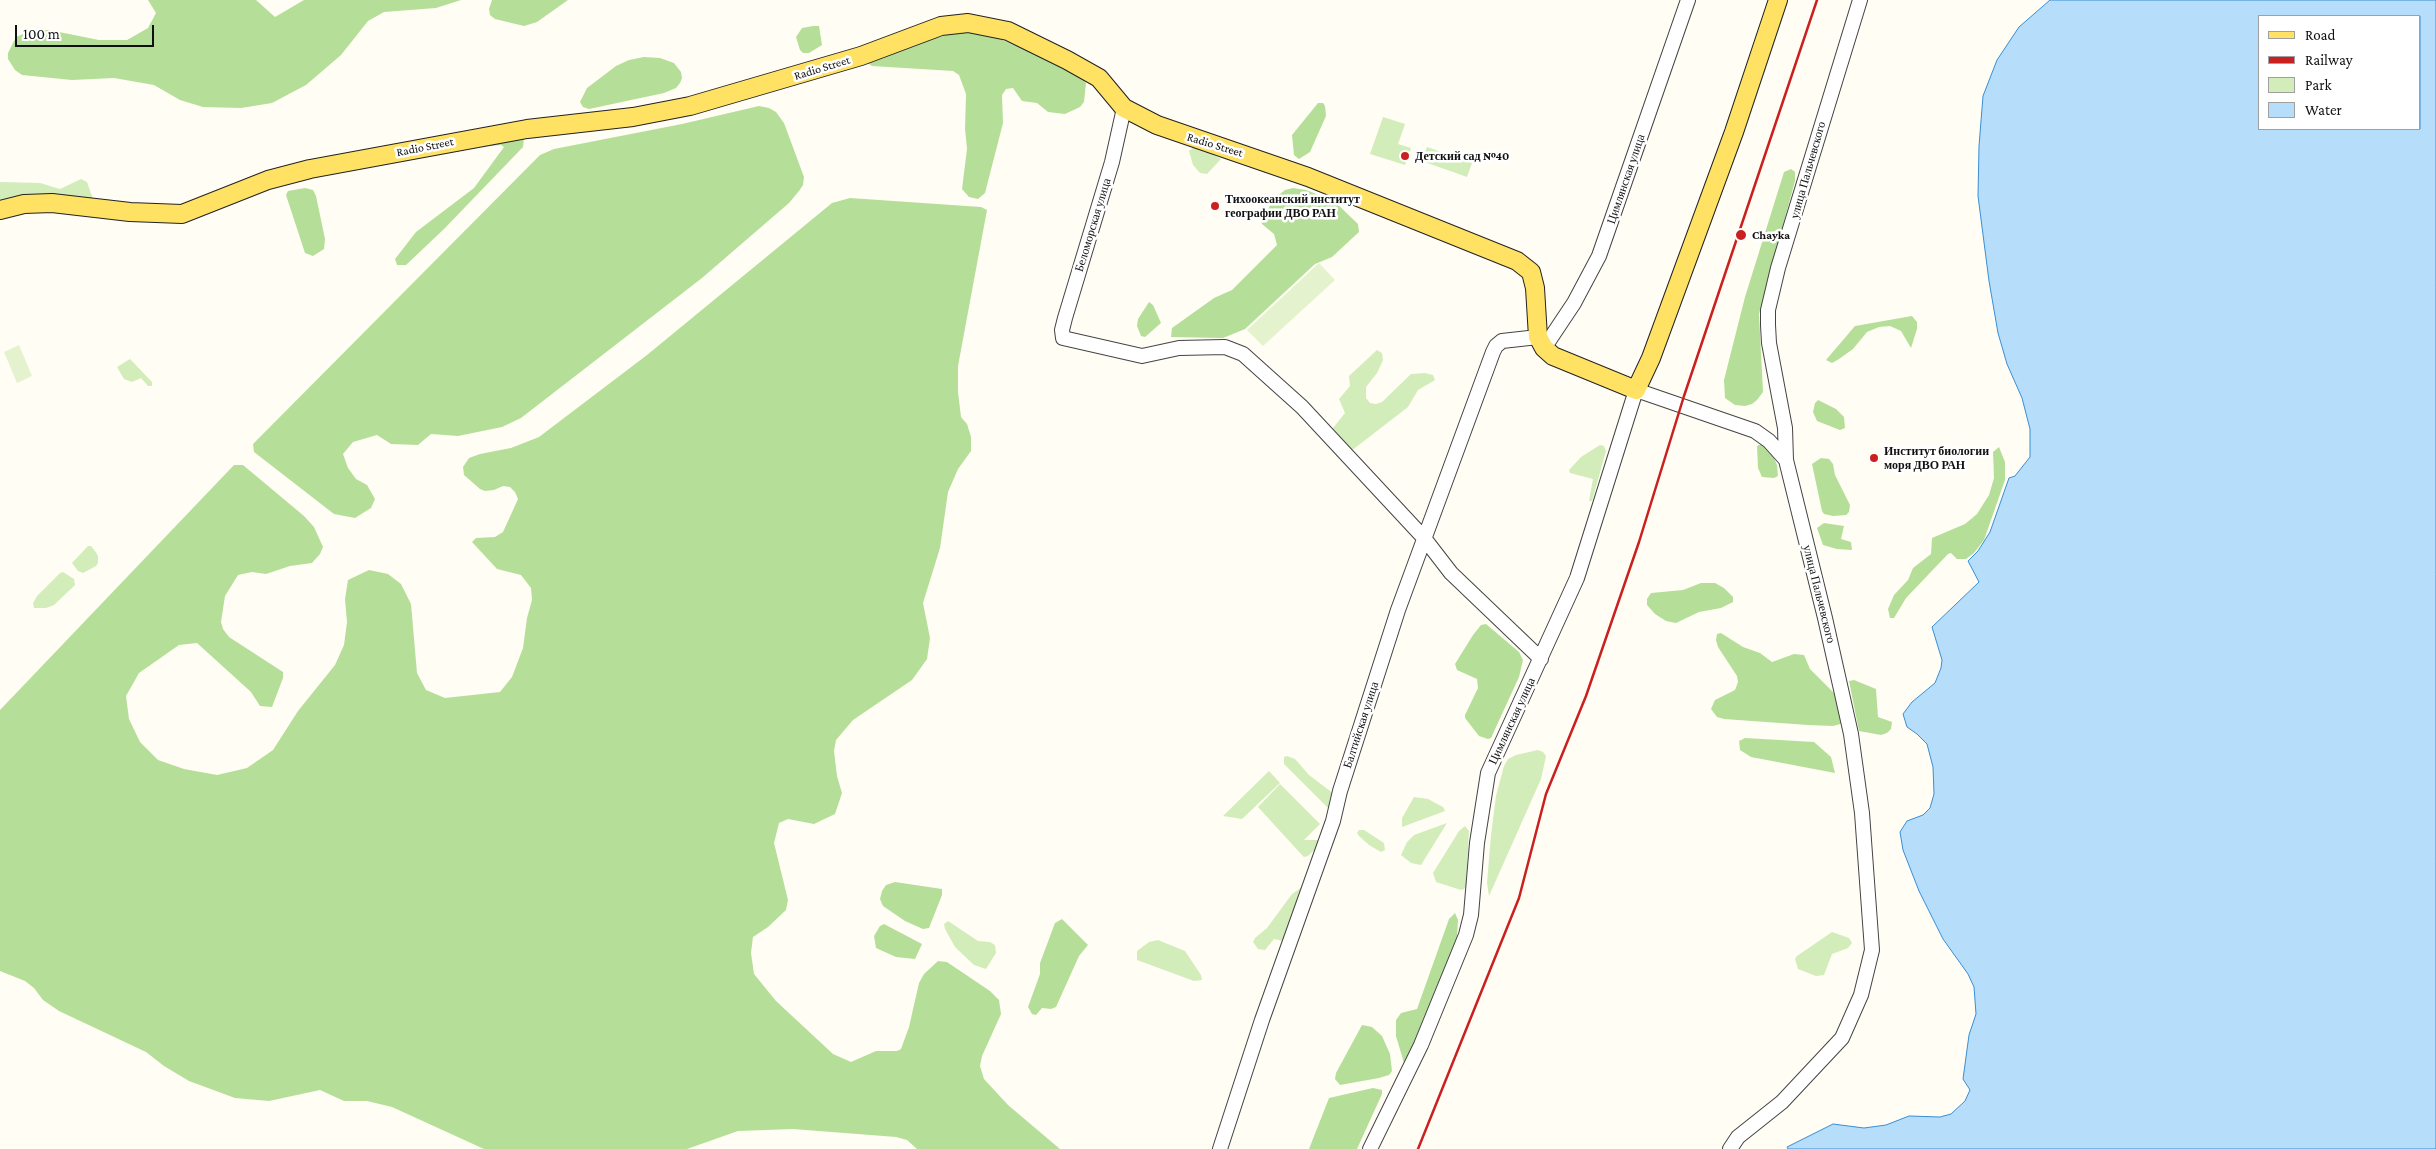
<!DOCTYPE html>
<meta charset="utf-8">
<style>
body{margin:0}
#map{position:relative;width:2436px;height:1149px;overflow:hidden;background:#fffdf4;font-family:"Crimson Pro",serif}
canvas{display:block}
.legend{position:absolute;left:2258px;top:15px;width:162px;height:115px;box-sizing:border-box;background:#fff;border:1px solid #a0a0a0;margin:0;padding:6px 9px;list-style:none;font-size:15px;color:#111}
.legend li{display:flex;align-items:center;gap:10px;height:25px}
.legend b{width:25px;border:1px solid #a0a0a0}
.scale{position:absolute;left:15px;top:25px;width:139px;height:22px;box-sizing:border-box;border:2px solid #111;border-top:0;padding-left:6px;font-size:15px;line-height:18px;white-space:nowrap;color:#111;-webkit-text-stroke:4px #fff;paint-order:stroke}
</style>
<div id="map">
<canvas width="2436" height="1149"></canvas>
<ul class="legend">
<li><b style="height:6px;background:#ffe164"></b>Road</li>
<li><b style="height:6px;background:#ca201f"></b>Railway</li>
<li><b style="height:14px;background:#d2edba"></b>Park</li>
<li><b style="height:14px;background:#b6ddfa"></b>Water</li>
</ul>
<div class="scale">100 m</div>
</div>
<script>
const ctx = document.querySelector('canvas').getContext('2d');
ctx.lineJoin = 'round';
function fill(path, color) {
  ctx.fillStyle = color;
  ctx.fill(path, 'evenodd');
}
function shape(rows) {
  const path = new Path2D();
  for (const r of rows) {
    path.moveTo(r[0], r[1]);
    for (let i = 2; i < r.length; i += 2) path.lineTo(r[i], r[i + 1]);
  }
  return path;
}
function strokePath(path, color, width, dash) {
  ctx.strokeStyle = color;
  ctx.lineWidth = width;
  ctx.lineCap = dash ? 'butt' : 'round';
  ctx.setLineDash(dash || []);
  ctx.stroke(path);
}
function write(font, color, halo, rows, align = 'center') {
  ctx.font = font + ' "Crimson Pro",serif';
  ctx.lineWidth = 5;
  ctx.setLineDash([]);
  ctx.textBaseline = 'middle';
  ctx.strokeStyle = halo;
  ctx.fillStyle = color;
  for (const [text, x, y, turn = 0] of rows) {
    ctx.save();
    ctx.translate(x, y);
    ctx.rotate((+turn || 0) * Math.PI / 180);
    ctx.textAlign = isNaN(turn) ? turn : align;
    if (halo) ctx.strokeText(text, 0, 0);
    ctx.fillText(text, 0, 0);
    ctx.restore();
  }
}
fill(shape([
 [1383,117,1405,124,1398,144,1411,148,1405,165,1370,154],
 [1195,146,1221,159,1207,174,1200,173,1193,165,1189,151],
 [1427,147,1472,163,1467,177,1422,161],
 [81,179,87,182,93,199,0,204,0,182,40,183,60,189],
 [1377,350,1382,353,1383,360,1377,373,1366,387,1366,398,1370,403,1376,404,1382,402,1411,374,1425,373,1433,375,1435,380,1418,390,1408,407,1351,451,1333,428,1345,413,1339,399,1350,386,1349,376],
 [130,359,152,382,152,386,148,386,141,378,132,382,124,379,117,367],
 [1600,445,1604,446,1606,451,1592,501,1589,501,1593,479,1570,473,1569,470,1581,457],
 [88,546,91,546,95,551,98,556,98,563,96,566,83,573,78,571,72,563],
 [63,572,74,579,75,585,54,605,46,608,34,608,33,603,37,596,60,573],
 [1538,750,1543,752,1546,756,1541,779,1489,896,1487,883,1491,835,1496,796,1504,766,1508,759,1516,755],
 [1287,756,1295,759,1309,775,1334,794,1329,809,1284,764,1284,757],
 [1269,771,1280,783,1242,819,1223,816],
 [1280,784,1320,824,1304,840,1325,840,1308,856,1304,857,1301,854,1258,807],
 [1414,797,1428,799,1443,807,1445,811,1402,827,1402,818],
 [1447,823,1421,865,1411,863,1401,855,1407,842,1414,835],
 [1465,826,1469,831,1466,886,1464,889,1461,890,1436,882,1433,873,1459,831],
 [1359,830,1364,830,1384,843,1385,850,1381,852,1369,845,1359,836,1357,833],
 [1302,887,1283,941,1274,939,1265,950,1258,949,1253,942,1255,938,1267,928,1292,894],
 [948,921,978,941,990,942,995,945,996,953,986,969,974,965,955,947,945,929,944,924],
 [1832,932,1849,938,1852,943,1848,948,1832,954,1824,975,1816,976,1798,969,1795,959,1797,956],
 [1158,940,1185,951,1201,975,1202,980,1194,981,1137,960,1137,951,1149,942]
]), '#d2edba');
fill(shape([
 [148,0,256,0,275,17,304,0,461,0,436,8,384,12,368,21,341,55,306,85,272,103,241,108,203,107,180,100,154,85,114,78,72,80,22,75,15,70,8,59,8,53,16,37,33,30,49,30,99,40,127,40,148,28,156,13],
 [492,0,568,0,537,22,524,26,495,19,490,15,489,9],
 [813,26,819,26,822,45,809,53,803,53,800,50,796,37,802,28],
 [969,32,998,38,1041,57,1074,73,1086,83,1084,102,1080,107,1065,114,1048,112,1037,103,1022,101,1013,88,1006,89,1002,95,1003,123,985,193,978,199,969,197,962,189,967,149,965,129,966,94,959,75,953,71,872,66,864,60,868,55,947,35],
 [644,57,660,58,674,63,681,72,682,78,680,83,676,88,664,93,589,109,583,107,580,102,587,88,616,66,629,60],
 [1318,103,1323,103,1325,106,1326,116,1310,152,1299,159,1294,155,1292,135],
 [759,106,769,108,776,112,784,123,804,177,803,185,799,191,789,203,702,278,521,418,502,427,458,436,431,434,418,445,391,444,377,435,353,442,343,454,348,468,356,479,367,485,375,499,371,508,355,518,334,514,254,452,253,444,256,441,540,155,554,149,682,124],
 [524,138,523,147,444,229,406,265,397,265,395,259,416,232,474,188,504,147,501,145,468,148],
 [1791,169,1795,172,1795,181,1759,314,1763,392,1757,400,1752,404,1745,406,1735,405,1725,398,1724,380,1745,297,1784,172],
 [305,188,313,190,316,196,325,239,324,249,313,256,305,253,286,195,288,191],
 [1293,188,1306,190,1334,201,1358,224,1359,232,1332,257,1315,264,1245,329,1223,338,1171,337,1172,328,1214,298,1232,290,1277,245,1274,234,1262,224,1261,220,1275,198,1285,190],
 [850,198,981,207,987,210,958,366,958,392,961,417,967,424,971,437,971,451,958,469,948,492,940,548,923,603,930,638,927,659,912,680,853,720,836,740,834,751,837,776,842,793,835,814,814,824,788,819,779,823,774,843,788,900,786,910,768,927,753,937,751,953,754,974,776,1001,833,1054,851,1062,876,1051,897,1051,901,1049,909,1027,919,983,924,974,938,961,947,962,990,991,999,1000,1001,1014,982,1056,980,1066,984,1079,1008,1105,1060,1149,917,1149,907,1140,896,1137,793,1129,738,1131,687,1149,484,1149,392,1107,367,1101,344,1101,320,1090,269,1101,235,1098,189,1081,164,1066,146,1052,59,1011,43,1000,34,988,25,981,0,971,0,710,234,465,243,465,304,516,314,527,323,547,320,554,312,563,290,566,266,574,252,572,238,575,225,596,221,622,223,629,229,637,283,672,283,678,272,707,260,706,251,692,197,643,179,645,139,673,126,696,129,719,140,742,158,760,184,769,217,775,247,768,273,750,298,711,335,665,344,645,347,622,345,599,348,580,369,570,388,574,401,584,411,604,417,673,426,690,445,698,500,692,512,677,523,648,527,618,532,600,531,588,521,575,497,569,472,542,476,538,495,537,503,532,518,499,515,492,510,487,503,486,494,490,485,491,480,489,464,475,463,467,469,458,480,454,511,448,539,437,647,355,832,203],
 [1149,302,1153,305,1161,323,1145,337,1141,336,1137,326,1138,319],
 [1912,316,1917,322,1917,329,1911,348,1901,331,1890,326,1879,327,1867,332,1853,349,1839,359,1832,363,1826,360,1855,326],
 [1818,400,1836,409,1844,417,1845,428,1840,430,1817,421,1813,412,1815,403],
 [1763,443,1772,453,1777,465,1778,476,1774,478,1762,477,1758,468,1757,446],
 [1999,447,2005,462,2005,480,1984,540,1974,553,1966,559,1957,559,1951,553,1948,554,1906,598,1894,618,1890,618,1888,609,1894,595,1908,580,1913,568,1931,554,1932,538,1965,524,1977,514,1989,495,1994,478,1993,452],
 [1821,458,1829,459,1833,464,1835,475,1850,505,1849,512,1846,515,1833,516,1824,514,1822,511,1812,464],
 [1824,523,1844,526,1841,539,1851,542,1852,550,1837,549,1823,545,1817,528],
 [1701,583,1715,583,1724,588,1733,597,1733,602,1721,608,1699,612,1676,623,1666,621,1655,614,1647,605,1647,599,1651,593,1683,590],
 [1486,624,1519,652,1523,660,1519,677,1491,738,1488,739,1479,736,1465,718,1465,715,1478,688,1477,679,1457,670,1455,664,1473,635,1481,625],
 [1721,633,1743,647,1760,653,1772,662,1794,654,1804,655,1810,669,1838,697,1844,723,1833,726,1808,725,1724,719,1717,717,1711,709,1715,700,1735,690,1738,682,1737,676,1718,647,1716,640,1717,634],
 [1854,680,1876,689,1878,717,1892,722,1891,729,1887,733,1881,735,1859,731,1849,681],
 [1745,738,1814,742,1831,757,1835,773,1751,757,1740,750,1739,741],
 [895,882,942,889,942,895,929,928,923,929,905,921,883,906,880,899,882,891,886,885],
 [1455,913,1458,920,1457,937,1434,1000,1406,1063,1404,1063,1396,1036,1396,1020,1401,1013,1417,1009,1449,919],
 [1062,919,1088,945,1079,956,1056,1007,1051,1009,1042,1008,1036,1015,1032,1014,1028,1007,1040,974,1040,963,1055,923],
 [884,924,922,944,915,959,896,957,876,948,874,936,880,926],
 [1362,1025,1372,1027,1382,1036,1390,1054,1392,1071,1389,1075,1379,1078,1340,1085,1335,1079,1336,1073],
 [1373,1088,1382,1090,1382,1094,1357,1149,1309,1149,1329,1098]
]), '#b5df99');
fill(shape([
 [1319,263,1335,280,1263,346,1247,330],
 [19,345,32,376,17,383,4,352]
]), '#e4f3cd');
const water = shape([
 [2050,0,2436,0,2436,1149,1788,1149,1787,1147,1833,1124,1864,1128,1886,1125,1909,1116,1940,1117,1951,1114,1965,1101,1970,1090,1963,1079,1969,1035,1976,1014,1974,987,1968,974,1943,939,1919,891,1903,850,1900,832,1907,821,1923,815,1930,808,1934,794,1933,767,1927,744,1917,734,1907,727,1903,714,1912,702,1935,683,1941,668,1942,660,1932,627,1979,582,1968,561,1978,551,1990,532,2009,478,2015,476,2030,457,2030,429,2022,398,2007,364,1998,333,1989,281,1978,196,1979,146,1983,96,1997,60,2019,27,2050,0],
 [2260,16,2420,16,2420,129,2260,129,2260,16]
]);
fill(water, '#b6ddfa');
strokePath(water, '#388ed5', 1);
const minor = shape([
 [1124,108,1112,162,1065,318,1062,330,1063,338,1142,356,1179,348,1225,347,1243,354,1302,407,1424,538,1451,573,1541,659],
 [1544,348,1574,303,1599,256,1688,0],
 [1220,1149,1262,1020,1333,821,1340,791,1398,610,1493,352,1496,346,1502,341,1538,337],
 [1370,1149,1421,1045,1466,935,1471,915,1477,843,1488,773,1577,578,1636,390,1755,431,1769,441,1786,460],
 [1730,1149,1738,1137,1782,1102,1842,1038,1861,995,1872,950,1862,813,1851,734,1825,618,1786,460,1785,428,1769,343,1768,325,1768,310,1778,268,1860,0]
]);
const major = shape([
 [0,210,24,204,52,203,130,212,182,214,268,180,310,169,527,129,633,117,690,106,861,56,941,26,968,23,1008,31,1067,60,1099,78,1124,108,1157,125,1308,177,1517,261,1531,272,1535,288,1538,337,1544,348,1553,356,1636,390,1651,358,1734,132,1778,0]
]);
strokePath(minor, '#444', 16);
strokePath(major, '#222', 20);
strokePath(minor, '#fff', 14);
strokePath(major, '#ffe164', 18);
strokePath(shape([
 [1418,1149,1519,898,1546,794,1586,696,1639,542,1684,396,1817,0]
]), '#ca201f', 2.5);
for (const [x, y, r, color] of [
 [1405,156,5,"#ca201f"],
 [1215,206,5,"#ca201f"],
 [1741,235,6,"#ca201f"],
 [1874,458,5,"#ca201f"]
]) {
  const dot = new Path2D();
  dot.arc(x, y, r, 0, 2 * Math.PI);
  ctx.fillStyle = color;
  ctx.fill(dot);
  strokePath(dot, '#fff', 2);
}
write('12px', '#111', '#fff', [
 ["Radio Street",822,68,-17],
 ["Radio Street",1215,145,17],
 ["Radio Street",425,147,-11],
 ["улица Пальчевского",1808,170,-74],
 ["Цимлянская улица",1626,179,-71],
 ["Беломорская улица",1093,225,-73],
 ["улица Пальчевского",1819,594,76],
 ["Цимлянская улица",1512,721,-65],
 ["Балтийская улица",1361,725,-72]
]);
write('bold 12px', '#111', '#fff', [
 ["Детский сад №40",1415,156],
 ["Тихоокеанский институт",1225,199],
 ["географии ДВО РАН",1225,213],
 ["Chayka",1752,235],
 ["Институт биологии",1884,451],
 ["моря ДВО РАН",1884,465]
], 'left');
</script>
